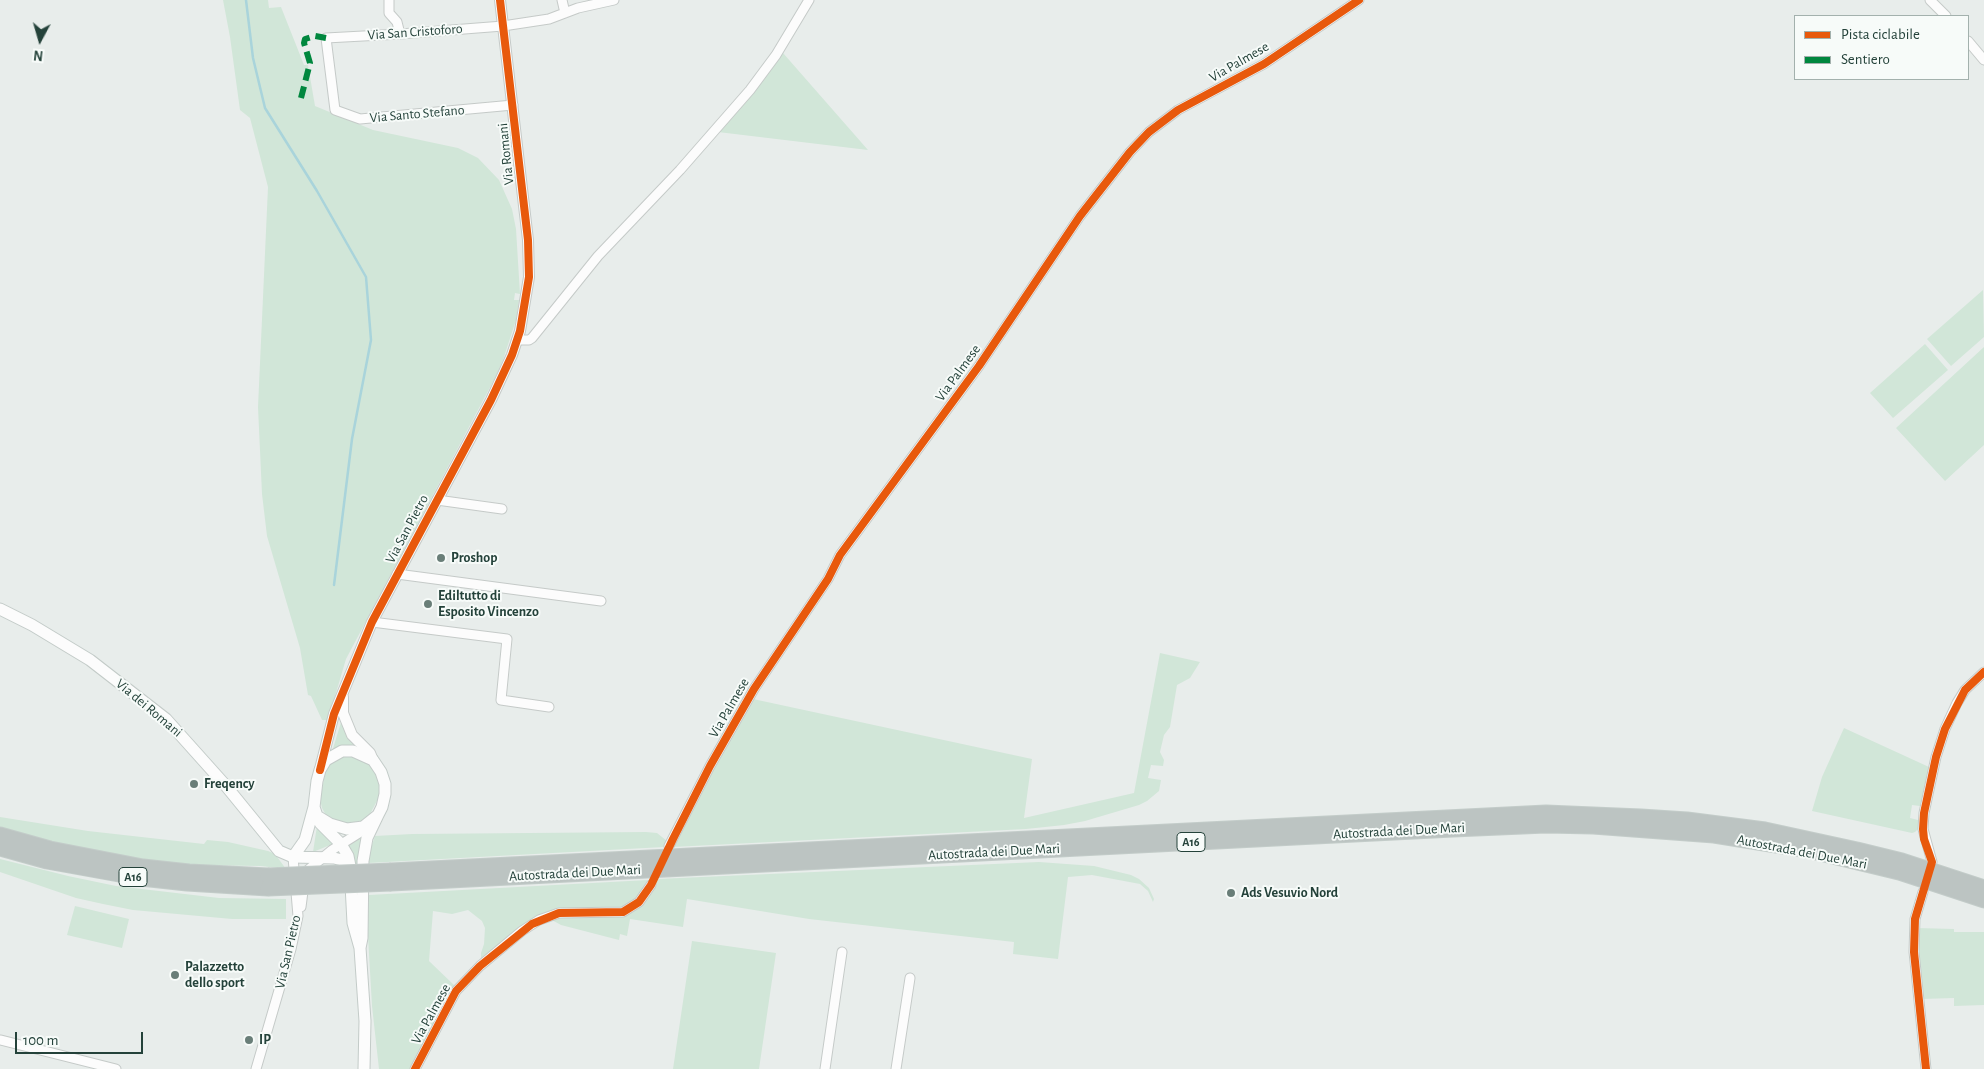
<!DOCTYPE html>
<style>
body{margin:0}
#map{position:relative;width:1984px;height:1069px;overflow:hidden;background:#e8edeb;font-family:"Alegreya Sans",sans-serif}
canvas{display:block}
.legend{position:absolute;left:1794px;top:15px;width:175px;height:65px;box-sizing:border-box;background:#f7fbf9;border:1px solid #a3b1ad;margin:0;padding:6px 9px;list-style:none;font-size:15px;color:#24423a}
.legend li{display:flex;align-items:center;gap:10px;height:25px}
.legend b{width:25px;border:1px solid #a3b1ad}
.north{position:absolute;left:15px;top:15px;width:50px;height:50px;-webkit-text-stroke:4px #f7fbf9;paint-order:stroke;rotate:186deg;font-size:14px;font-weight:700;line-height:20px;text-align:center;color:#24423a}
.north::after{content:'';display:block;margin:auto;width:18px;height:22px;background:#24423a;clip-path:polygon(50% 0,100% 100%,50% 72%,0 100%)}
.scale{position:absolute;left:15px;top:1032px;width:128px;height:22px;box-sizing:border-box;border:2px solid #24423a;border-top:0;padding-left:6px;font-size:15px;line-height:18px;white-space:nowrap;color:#24423a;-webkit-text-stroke:4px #f7fbf9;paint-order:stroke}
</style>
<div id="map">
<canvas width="1984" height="1069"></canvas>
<ul class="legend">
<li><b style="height:6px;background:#e8590c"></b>Pista ciclabile</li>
<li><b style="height:6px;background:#00873e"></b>Sentiero</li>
</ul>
<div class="north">N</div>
<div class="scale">100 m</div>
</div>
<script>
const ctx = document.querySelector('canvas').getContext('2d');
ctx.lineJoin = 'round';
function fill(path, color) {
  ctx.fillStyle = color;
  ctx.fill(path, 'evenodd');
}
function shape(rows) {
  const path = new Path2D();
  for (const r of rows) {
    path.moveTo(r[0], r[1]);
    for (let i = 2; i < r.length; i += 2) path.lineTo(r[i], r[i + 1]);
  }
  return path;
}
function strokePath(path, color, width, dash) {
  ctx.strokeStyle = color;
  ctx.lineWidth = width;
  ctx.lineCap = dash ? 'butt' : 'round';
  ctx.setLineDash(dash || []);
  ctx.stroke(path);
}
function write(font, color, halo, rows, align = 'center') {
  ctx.font = font + ' "Alegreya Sans",sans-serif';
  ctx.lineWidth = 4;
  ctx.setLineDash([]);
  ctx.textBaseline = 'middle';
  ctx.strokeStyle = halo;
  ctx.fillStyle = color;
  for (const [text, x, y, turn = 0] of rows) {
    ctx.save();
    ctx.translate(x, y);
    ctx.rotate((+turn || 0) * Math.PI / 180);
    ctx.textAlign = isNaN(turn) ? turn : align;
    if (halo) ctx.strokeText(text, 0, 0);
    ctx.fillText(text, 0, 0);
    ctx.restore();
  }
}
fill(shape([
 [223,0,268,0,269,8,281,7,304,65,308,65,315,106,373,130,458,148,478,158,499,180,512,209,516,229,520,294,515,293,514,300,519,300,516,320,503,360,496,376,346,659,328,720,322,720,311,696,308,695,300,648,267,536,262,494,258,407,268,187,250,118,240,110,230,37],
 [783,53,868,150,718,132,758,85],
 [1983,290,1984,337,1951,366,1927,339],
 [1925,344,1948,370,1893,418,1870,393],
 [1984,347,1984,445,1945,481,1896,428],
 [1160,653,1200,662,1190,678,1177,685,1170,727,1164,735,1160,752,1164,760,1163,766,1151,765,1148,778,1161,780,1159,791,1147,801,1139,805,1085,821,1064,825,1026,829,673,847,717,759,753,699,1032,759,1024,818,1134,793],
 [342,719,360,750,331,755],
 [1844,728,1929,767,1920,806,1912,805,1910,818,1918,820,1918,829,1915,832,1912,833,1812,811,1822,777],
 [345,753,367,760,379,778,380,787,379,797,369,816,361,822,345,825,327,817,322,808,320,799,326,769,332,760],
 [0,817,88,831,204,844,207,840,228,842,268,851,275,854,286,869,261,866,192,865,151,861,80,849,0,829],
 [317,826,335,843,313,852],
 [646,832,657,833,667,841,664,847,368,863,370,851,375,836,412,834],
 [365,833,358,869,345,845],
 [0,859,68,876,116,886,219,898,286,899,286,919,232,919,133,910,103,904,76,898,0,872],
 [1039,862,1094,866,1131,875,1139,879,1149,888,1154,899,1153,902,1148,891,1140,884,1092,875,1068,877,1058,959,1013,954,1014,942,809,919,687,899,683,927,630,919,627,936,620,934,619,940,561,925,550,919,560,915,625,914,634,910,652,893,657,879],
 [648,880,644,888,636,899,618,909,556,909,543,913,533,918,481,962,481,953,484,944,485,928,482,921,468,910,452,914,433,911,429,961,455,986,411,1069,379,1069,372,1006,367,919,369,895],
 [75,906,129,919,122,948,67,935],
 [1917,928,1954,929,1954,932,1984,932,1984,1005,1954,1006,1954,998,1922,999,1919,975],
 [692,941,776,953,759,1069,673,1069]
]), '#d1e6d8');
strokePath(shape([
 [246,0,253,58,265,108,317,191,366,277,371,340,352,439,334,585]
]), '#a9d4db', 2.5);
const minor = shape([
 [389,0,389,13,397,22,400,34],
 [562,0,565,13],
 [1930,0,1946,16],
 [1968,41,1984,60],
 [513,105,360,119,335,110,326,38,400,34,503,26,549,19,578,8,614,0],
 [517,340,529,340,532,338,598,256,680,170,750,90,776,55,809,0],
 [437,500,502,509],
 [397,574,601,601],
 [372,622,507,639,501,700,549,707],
 [669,846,710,766,754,689,828,579,840,555,979,366,1080,216,1130,152,1149,132,1178,110,1264,64,1359,0],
 [1932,862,1923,829,1924,813,1936,757,1945,729,1957,703,1965,690,1984,672],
 [1923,892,1915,919,1914,952,1926,1069],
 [301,907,305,876,308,870,332,850,359,833,363,827],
 [1,1040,116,1069],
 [256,1069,291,949,298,916,293,857],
 [415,1069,456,991,480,966,522,931,539,920,559,913,623,912,639,902,651,885],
 [825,1069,842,952],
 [896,1069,910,978]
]);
const tertiary = shape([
 [343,697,343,713,352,735,370,753,373,760],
 [320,769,334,714,372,622,491,400,512,355,520,331,529,277,528,240,500,0]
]);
const secondary = shape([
 [0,609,32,625,90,660,166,719,226,786,279,851,293,857,334,858,342,860,350,866],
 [320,823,341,844,348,856,350,866,353,923,360,948,365,1021,364,1069],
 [293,857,305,840,314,807],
 [360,948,362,938,363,861,367,838,378,815,382,807,385,794,385,784,381,772,373,760,353,751,342,751,326,760,320,770,317,781,314,807,317,816,330,824,347,829,363,827,378,815]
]);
const motorway = shape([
 [0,835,50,849,143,867,189,872,268,876],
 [0,848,47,861,141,878,187,883,268,888],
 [391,871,1546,813,1641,817,1687,820,1765,830,1857,850,1902,861,1984,888],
 [391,883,1453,829,1546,825,1593,826,1714,835,1808,850,1899,872,1984,900]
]);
strokePath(minor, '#c5cac8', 11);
strokePath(tertiary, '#c5cac8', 12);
strokePath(secondary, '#c3cbc8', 13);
strokePath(motorway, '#c3ccc9', 17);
strokePath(minor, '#fcfcfc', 9);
strokePath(tertiary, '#fcfcfc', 10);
strokePath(secondary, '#fcfcfc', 11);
strokePath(motorway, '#bcc4c2', 15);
const motorwayBridge = shape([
 [268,876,391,871],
 [268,888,391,883]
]);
strokePath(motorwayBridge, '#c3ccc9', 17, []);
strokePath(motorwayBridge, '#bcc4c2', 15);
strokePath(shape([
 [301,98,310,63,304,43,305,39,315,36,326,38]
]), '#00873e', 6, [12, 6]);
strokePath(shape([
 [320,770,334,714,372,622,491,400,512,355,520,331,529,277,528,240,500,0],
 [415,1069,456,991,480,966,532,924,559,913,623,912,639,902,651,885,673,839,710,766,754,689,828,579,840,555,979,366,1080,216,1130,152,1149,132,1178,110,1264,64,1359,0],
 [1926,1069,1914,952,1915,919,1932,862,1924,839,1923,829,1924,813,1936,757,1945,729,1965,690,1984,672]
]), '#e8590c', 8);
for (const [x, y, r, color] of [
 [441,558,5,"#697e78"],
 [428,604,5,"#697e78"],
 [194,784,5,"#697e78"],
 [1231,893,5,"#697e78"],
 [175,975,5,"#697e78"],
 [249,1040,5,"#697e78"]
]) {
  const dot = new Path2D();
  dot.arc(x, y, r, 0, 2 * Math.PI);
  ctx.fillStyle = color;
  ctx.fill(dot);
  strokePath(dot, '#f7fbf9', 2);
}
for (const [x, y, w] of [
 [1191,842,28],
 [133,877,28]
]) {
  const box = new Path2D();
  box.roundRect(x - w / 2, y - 9.5, w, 19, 4);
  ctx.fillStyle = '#f7fbf9';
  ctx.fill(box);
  strokePath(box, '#24423a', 1);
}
write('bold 12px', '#24423a', null, [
 ["A16",1191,842],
 ["A16",133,877]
]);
write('14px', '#24423a', '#f7fbf9', [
 ["Via San Cristoforo",415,32,-4],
 ["Via Palmese",1239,62,-30],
 ["Via Santo Stefano",417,114,-5],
 ["Via Romani",506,154,-96],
 ["Via Palmese",958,373,-54],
 ["Via San Pietro",407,529,-62],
 ["Via dei Romani",149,708,40],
 ["Via Palmese",729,708,-60],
 ["Autostrada dei Due Mari",1399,831,-3],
 ["Autostrada dei Due Mari",994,852,-3],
 ["Autostrada dei Due Mari",1802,852,11],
 ["Autostrada dei Due Mari",575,873,-3],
 ["Via San Pietro",288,952,-77],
 ["Via Palmese",431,1014,-61]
]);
write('bold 14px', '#24423a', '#f7fbf9', [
 ["Proshop",451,558],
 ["Ediltutto di",438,596],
 ["Esposito Vincenzo",438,612],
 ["Freqency",204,784],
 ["Ads Vesuvio Nord",1241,893],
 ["Palazzetto",185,967],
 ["dello sport",185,983],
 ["IP",259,1040]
], 'left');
</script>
